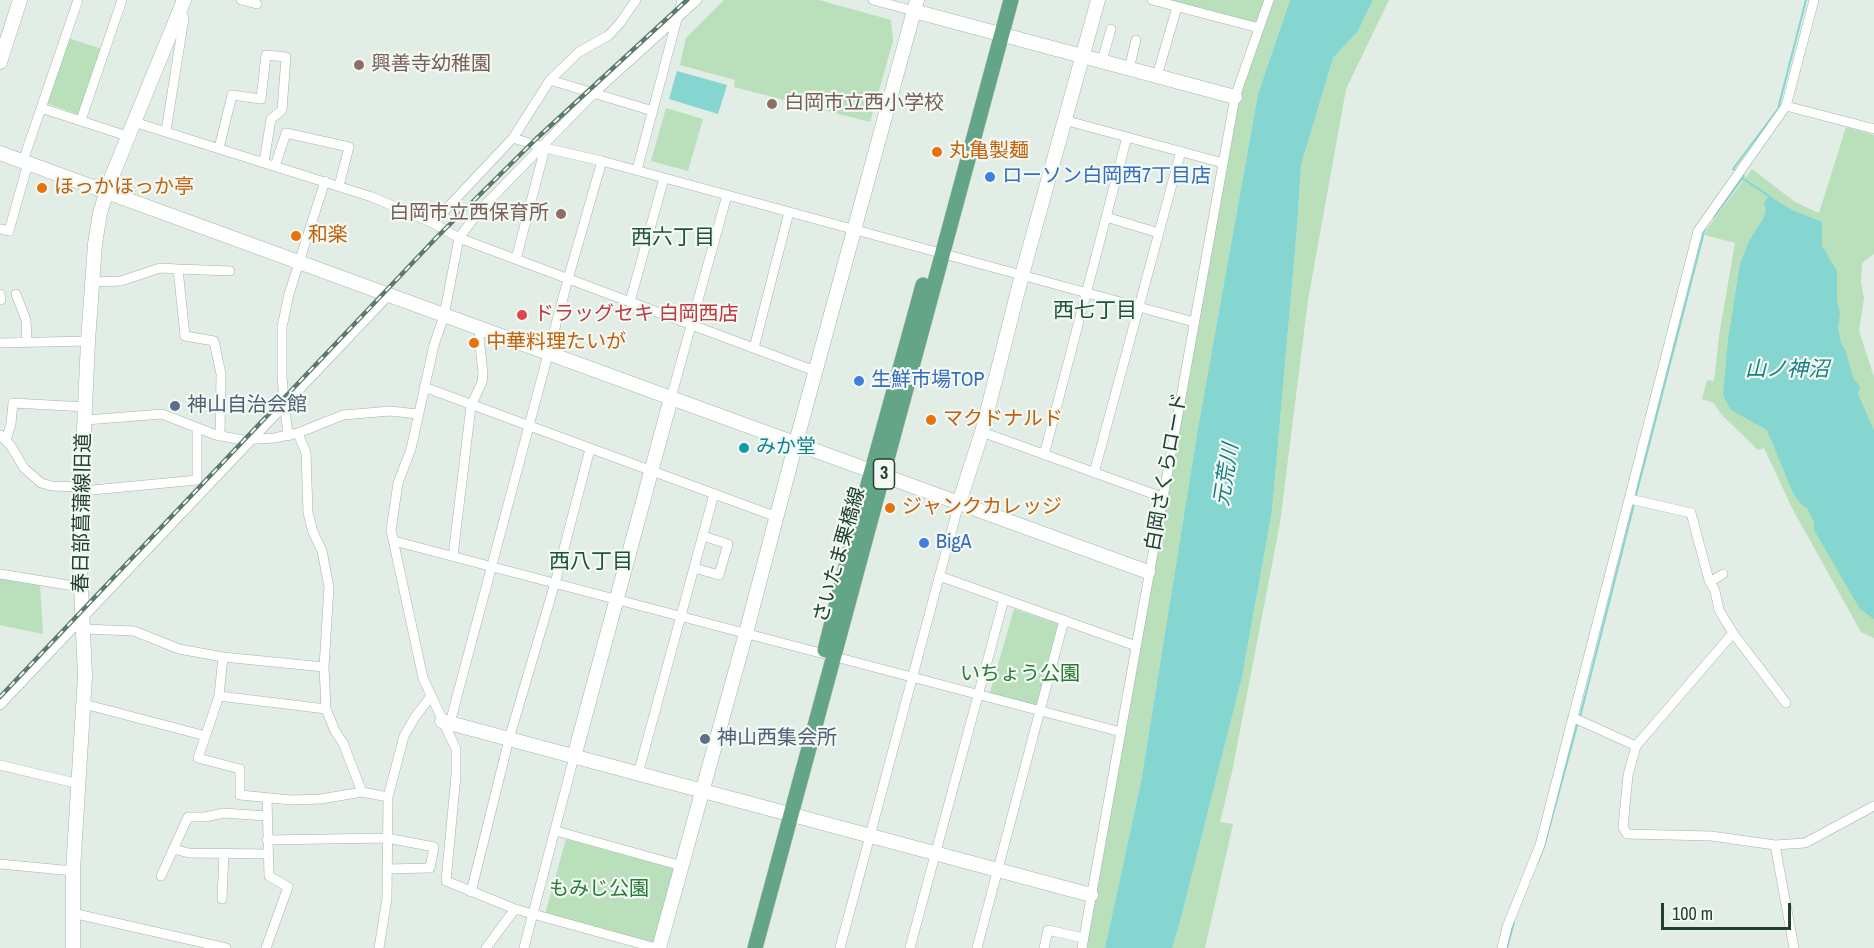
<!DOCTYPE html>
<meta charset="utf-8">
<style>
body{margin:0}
#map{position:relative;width:1874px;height:948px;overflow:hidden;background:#e1ede5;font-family:"Archivo Narrow",sans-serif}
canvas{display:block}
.scale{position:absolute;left:1661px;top:903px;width:130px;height:27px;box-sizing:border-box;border:3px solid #203f30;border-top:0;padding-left:8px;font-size:18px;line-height:21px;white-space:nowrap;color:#203f30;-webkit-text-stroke:4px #f2f9f4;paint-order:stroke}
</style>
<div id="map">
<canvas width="1874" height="948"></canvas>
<div class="scale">100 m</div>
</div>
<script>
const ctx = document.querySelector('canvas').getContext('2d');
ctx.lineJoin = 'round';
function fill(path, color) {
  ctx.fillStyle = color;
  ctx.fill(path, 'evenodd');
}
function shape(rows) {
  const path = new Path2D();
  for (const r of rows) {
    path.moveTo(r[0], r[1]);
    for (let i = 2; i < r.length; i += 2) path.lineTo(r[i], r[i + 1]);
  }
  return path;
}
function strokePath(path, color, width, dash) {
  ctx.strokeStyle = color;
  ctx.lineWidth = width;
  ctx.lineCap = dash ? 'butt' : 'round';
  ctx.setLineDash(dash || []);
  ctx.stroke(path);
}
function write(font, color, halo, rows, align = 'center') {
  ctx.font = font + ' "Archivo Narrow","Noto Sans JP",sans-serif';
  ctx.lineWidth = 4.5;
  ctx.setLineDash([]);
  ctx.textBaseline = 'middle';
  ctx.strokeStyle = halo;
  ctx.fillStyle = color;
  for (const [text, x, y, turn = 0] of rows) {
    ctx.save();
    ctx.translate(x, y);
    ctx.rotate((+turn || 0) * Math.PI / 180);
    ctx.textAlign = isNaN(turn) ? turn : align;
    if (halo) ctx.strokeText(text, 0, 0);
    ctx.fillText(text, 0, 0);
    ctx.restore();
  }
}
fill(shape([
 [724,0,819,0,891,20,893,41,870,122,734,87,735,80,680,65,686,38],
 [1166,0,1265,0,1257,21,1252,23],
 [1274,0,1290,0,1258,94,1198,428,1141,782,1105,948,1085,948,1240,95],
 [1373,0,1389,0,1346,89,1308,300,1280,523,1232,772,1220,822,1233,824,1205,948,1172,948,1180,922,1242,677,1272,511,1297,228,1301,165,1333,58,1358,31],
 [68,38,102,49,80,115,46,103],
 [666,108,703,119,688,171,651,161],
 [1846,127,1874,135,1874,254,1862,263,1861,282,1864,298,1859,331,1874,377,1874,638,1861,632,1793,510,1764,448,1758,450,1721,414,1714,403,1702,399,1707,380,1714,381,1719,336,1735,243,1705,235,1706,230,1752,169,1795,202,1819,213],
 [0,578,40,585,43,634,0,625],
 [1014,609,1059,624,1036,708,989,696],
 [566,839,675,869,657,944,544,918]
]), '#b9dfbb');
fill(shape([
 [1290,0,1373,0,1358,31,1333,58,1301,165,1297,228,1272,511,1242,677,1180,922,1172,948,1105,948,1141,782,1198,428,1258,94],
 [677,71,727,85,718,114,669,99],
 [1769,196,1792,210,1822,222,1822,246,1837,271,1837,300,1840,314,1838,327,1841,343,1846,352,1853,378,1860,387,1858,394,1874,431,1874,619,1860,609,1814,530,1814,522,1807,508,1801,504,1793,493,1767,430,1731,410,1723,395,1728,340,1740,264,1749,241,1763,219,1766,211,1764,203]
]), '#85d5d1');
strokePath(shape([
 [1736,171,1733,169,1778,109,1806,0],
 [1742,178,1769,196],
 [1714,217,1744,176,1741,174],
 [1635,499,1705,228],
 [1580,717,1634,504],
 [1537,864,1544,847,1578,722],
 [1507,948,1514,922]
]), '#85d5d1', 2);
const street = shape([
 [241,0,257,4],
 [636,0,620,23,609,35,579,52,550,80,513,138,545,148,602,161,1194,322],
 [873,0,914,11],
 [1152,0,1259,28],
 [1102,61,1111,29],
 [1129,69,1136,40],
 [1157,76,1177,7],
 [550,80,653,111],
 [1786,106,1874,129],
 [41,108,127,136],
 [81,120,122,0],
 [1064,120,1223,163],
 [134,122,372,197,433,223,459,238,815,371],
 [166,131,184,18,180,11],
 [219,148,232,95,261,99,266,55,286,57,282,110,271,119,264,162],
 [23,161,78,0],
 [275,166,286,133,349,147,339,186],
 [637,170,682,0],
 [1106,217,1159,233],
 [433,223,513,138],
 [0,229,9,231,28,163],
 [516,259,545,148],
 [178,269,230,271],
 [92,282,121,281,160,268,178,269,185,336,214,341,221,374,220,436],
 [0,294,1,300],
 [16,294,26,320,27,341],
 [630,302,664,178],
 [0,343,88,341],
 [754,348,789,212],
 [424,387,777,517],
 [671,398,727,195],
 [86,420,162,414,216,435,243,440,274,438,298,433,343,415,390,411,418,414],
 [982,432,1162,497],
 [298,433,306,453,308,513,313,532,322,551,329,587,324,667,326,709,335,731,343,743,362,792,388,797,387,898,379,948],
 [0,435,11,446,24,468,41,483,52,486,82,487],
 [288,436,282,378,282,327,289,294,325,181],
 [6,440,11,424,13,403,86,407],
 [1044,455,1127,137],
 [1094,473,1181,151],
 [82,491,197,480,197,428],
 [1630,499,1691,513,1709,580,1715,591,1719,610,1733,633,1786,703],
 [394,541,1121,732],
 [453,556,471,406,482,382,483,373,479,337,481,329],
 [694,568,719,575,728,544,703,536],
 [0,574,80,587],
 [939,576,1136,646],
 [1710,582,1723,574],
 [83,629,134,631,179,649,223,657,324,667],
 [223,657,219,696,198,758,240,769,240,795,291,800,321,799,362,792],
 [219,696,326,709],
 [84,704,206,736],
 [0,705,388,296],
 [1574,718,1636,746,1628,775,1623,827,1627,834,1711,836,1775,845,1805,843,1874,806],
 [450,723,568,279,602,161],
 [1636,746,1733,633],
 [0,765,79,784],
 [638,774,714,494],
 [388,797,404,736,415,717,431,696],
 [556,831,682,866],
 [267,840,387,838,434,847,430,868,387,869],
 [1775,845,1794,948],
 [173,849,189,853,267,854],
 [0,864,73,871],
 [161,876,188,817,205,817,223,813,267,816],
 [471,892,509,739,555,583,590,449],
 [222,899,224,853],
 [72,913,226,948],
 [266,948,288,887,269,876,267,798],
 [486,948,515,909],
 [524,948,574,757],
 [656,948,515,909,446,881,456,775,456,749,423,678,391,530,398,483,411,449,434,345,444,316,459,238,480,210,594,93,697,0],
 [840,948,959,503],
 [910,948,1004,599],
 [977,948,1064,620],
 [1044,948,1048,930,1083,938],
 [1082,948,1235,97,1269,0],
 [1502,948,1507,927,1540,845,1698,231,1786,106,1814,0]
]);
const secondary = shape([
 [914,11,1235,97],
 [0,62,20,0],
 [0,153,1148,572],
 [959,503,982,432,1022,275,1098,0],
 [442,721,1091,895],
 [574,757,671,398],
 [73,948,73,871,85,676,79,541,88,341,95,244,100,213,110,181,184,0],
 [659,948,746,633,798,435,917,0]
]);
const primary = shape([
 [825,650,849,554,923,285],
 [755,948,1011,0]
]);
strokePath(street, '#a3b5ab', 10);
strokePath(secondary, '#9fb9ab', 15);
strokePath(primary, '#c1c9c5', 16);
strokePath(street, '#fff', 9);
strokePath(secondary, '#fff', 14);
strokePath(primary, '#63a586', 15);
const rail = shape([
 [0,697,437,237,536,139,687,0]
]);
strokePath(rail, '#5b7a6b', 4.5);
strokePath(rail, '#f2f9f4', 2, [7]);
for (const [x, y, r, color] of [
 [359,65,6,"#8d6e63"],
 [772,104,6,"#8d6e63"],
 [937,152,6,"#e8710a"],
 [990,177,6,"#3f7fe0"],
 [42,188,6,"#e8710a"],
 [561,214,6,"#8d6e63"],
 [296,236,6,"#e8710a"],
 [522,315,6,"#e0444e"],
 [474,343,6,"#e8710a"],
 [859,381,6,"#3f7fe0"],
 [175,406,6,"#5c6f8a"],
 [931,420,6,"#e8710a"],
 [744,448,6,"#0f9aa8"],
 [890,508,6,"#e8710a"],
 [924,543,6,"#3f7fe0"],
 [705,739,6,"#5c6f8a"]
]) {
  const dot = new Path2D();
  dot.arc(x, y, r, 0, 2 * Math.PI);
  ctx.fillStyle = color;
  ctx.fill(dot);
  strokePath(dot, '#f2f9f4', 2);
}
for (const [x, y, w] of [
 [884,474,21]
]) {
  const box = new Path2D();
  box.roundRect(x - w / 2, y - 15, w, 30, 4.5);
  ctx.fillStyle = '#f2f9f4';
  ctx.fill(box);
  strokePath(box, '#203f30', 1.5);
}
write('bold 18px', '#203f30', null, [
 ["3",884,474]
]);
write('20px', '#785e54', '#f2f9f4', [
 ["興善寺幼稚園",371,65],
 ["白岡市立西小学校",784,104],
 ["白岡市立西保育所",549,214,"right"]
], 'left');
write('20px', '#c56008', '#f2f9f4', [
 ["丸亀製麺",949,152],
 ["ほっかほっか亭",54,188],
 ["和楽",308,236],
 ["中華料理たいが",486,343],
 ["マクドナルド",943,420],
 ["ジャンクカレッジ",902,508]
], 'left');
write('20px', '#366cbe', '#f2f9f4', [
 ["ローソン白岡西7丁目店",1002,177],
 ["生鮮市場TOP",871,381],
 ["BigA",936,543]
], 'left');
write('20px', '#be3a42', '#f2f9f4', [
 ["ドラッグセキ 白岡西店",534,315]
], 'left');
write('20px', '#4e5e75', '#f2f9f4', [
 ["神山自治会館",187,406],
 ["神山西集会所",717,739]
], 'left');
write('20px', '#0d838f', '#f2f9f4', [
 ["みか堂",756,448]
], 'left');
write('20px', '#203f30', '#f2f9f4', [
 ["白岡さくらロード",1167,472,-80],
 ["春日部菖蒲線旧道",83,513,-89],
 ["さいたま栗橋線",840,555,-74]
]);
write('20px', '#287836', '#f2f9f4', [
 ["いちょう公園",1020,675],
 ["もみじ公園",599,890]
]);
write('21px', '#1b5239', '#f2f9f4', [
 ["西六丁目",673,238],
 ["西七丁目",1095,311],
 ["西八丁目",591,562]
]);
write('italic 21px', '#167f7b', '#f2f9f4', [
 ["山ノ神沼",1787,370],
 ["元荒川",1227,475,-81]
]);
</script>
